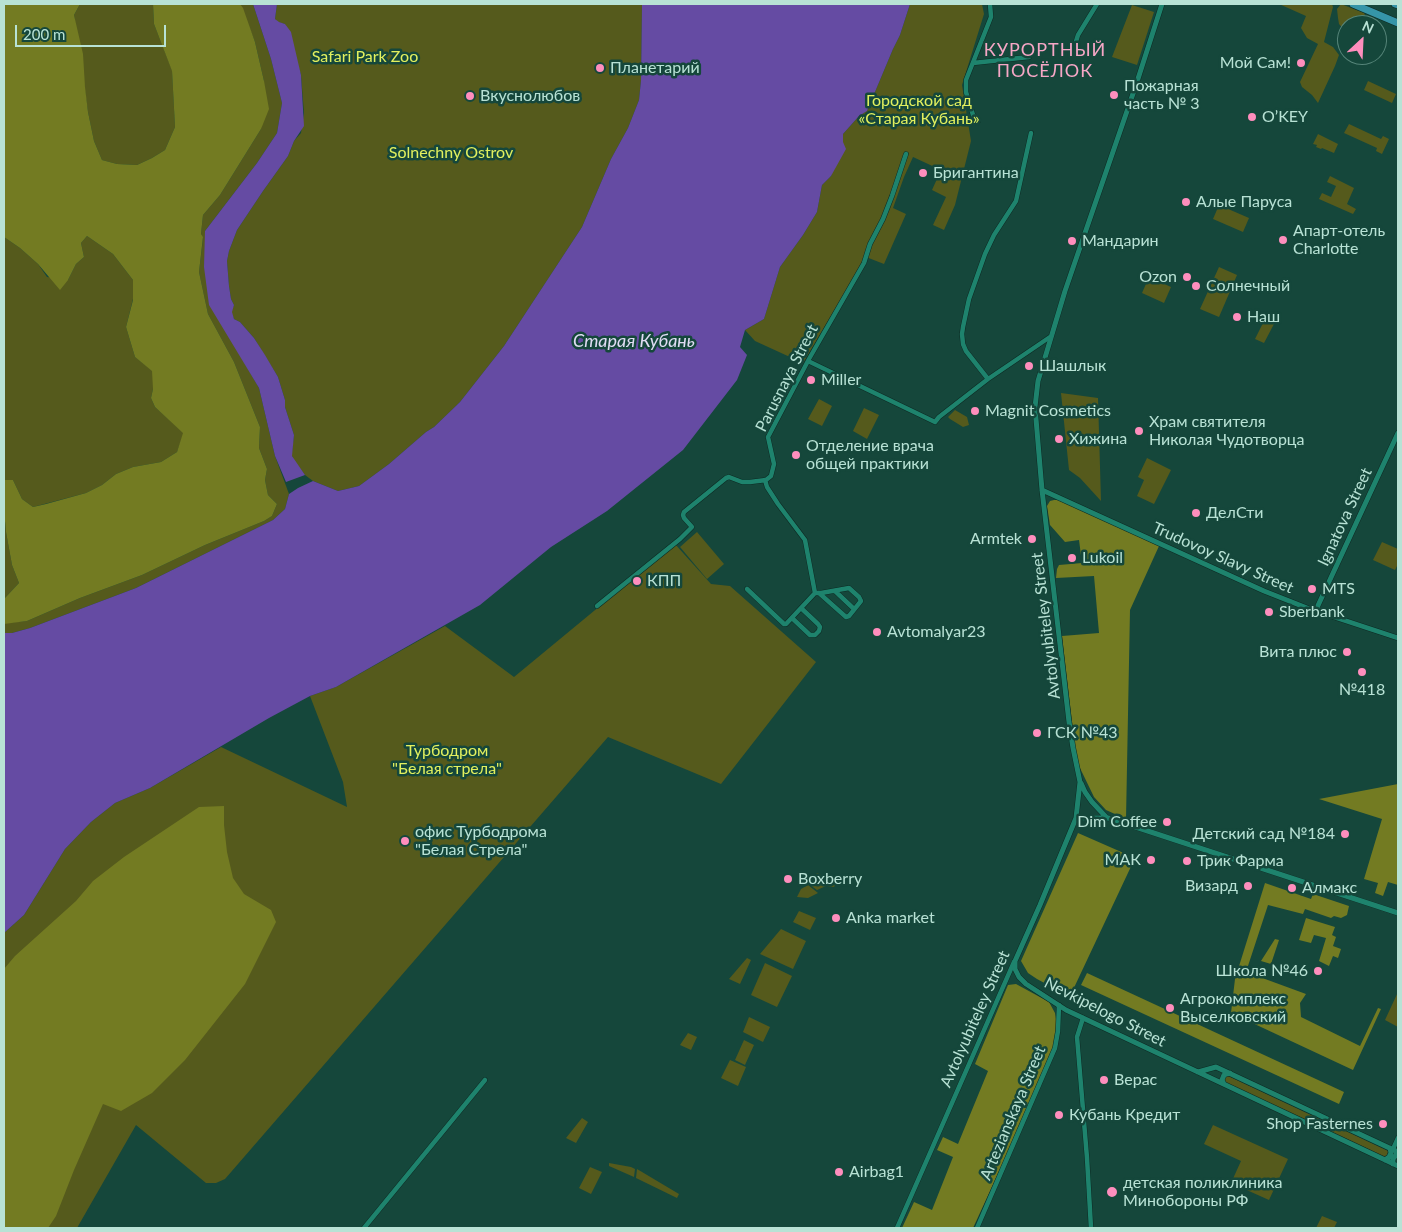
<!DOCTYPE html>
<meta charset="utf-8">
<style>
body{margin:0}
#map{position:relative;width:1402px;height:1232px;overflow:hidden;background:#15473b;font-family:Lato,sans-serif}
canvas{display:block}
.frame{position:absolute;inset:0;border:5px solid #b8e2d5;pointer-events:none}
.north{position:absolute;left:1337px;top:15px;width:50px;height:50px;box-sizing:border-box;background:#15473b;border:1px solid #568579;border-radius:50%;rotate:25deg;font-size:14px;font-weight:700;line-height:20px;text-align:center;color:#b8e2d5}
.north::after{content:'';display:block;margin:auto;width:18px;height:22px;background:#fe8ebd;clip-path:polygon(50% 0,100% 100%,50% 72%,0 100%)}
.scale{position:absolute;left:15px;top:25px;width:151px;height:22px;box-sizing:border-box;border:2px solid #b8e2d5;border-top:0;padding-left:6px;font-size:15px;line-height:18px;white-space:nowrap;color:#b8e2d5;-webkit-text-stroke:4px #15473b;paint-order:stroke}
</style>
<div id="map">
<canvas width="1402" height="1232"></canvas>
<div class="frame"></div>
<div class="north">N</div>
<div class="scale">200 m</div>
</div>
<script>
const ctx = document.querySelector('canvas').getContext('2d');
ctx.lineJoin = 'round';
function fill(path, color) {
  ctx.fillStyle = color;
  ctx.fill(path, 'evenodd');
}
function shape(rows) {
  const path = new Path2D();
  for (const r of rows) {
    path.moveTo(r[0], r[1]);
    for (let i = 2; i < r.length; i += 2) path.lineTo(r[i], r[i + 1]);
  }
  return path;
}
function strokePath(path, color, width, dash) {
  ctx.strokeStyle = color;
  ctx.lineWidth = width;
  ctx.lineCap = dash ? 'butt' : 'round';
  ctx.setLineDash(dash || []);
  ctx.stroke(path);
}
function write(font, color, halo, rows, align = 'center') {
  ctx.font = font + ' Lato,sans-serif';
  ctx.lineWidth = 5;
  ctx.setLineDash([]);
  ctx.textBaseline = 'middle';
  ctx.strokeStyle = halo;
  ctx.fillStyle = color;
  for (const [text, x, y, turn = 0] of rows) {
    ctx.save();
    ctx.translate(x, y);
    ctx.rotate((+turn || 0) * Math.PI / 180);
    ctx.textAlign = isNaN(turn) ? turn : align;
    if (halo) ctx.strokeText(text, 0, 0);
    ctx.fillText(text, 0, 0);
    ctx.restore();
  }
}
fill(shape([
 [80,4,153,4,154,24,172,70,175,127,165,150,152,158,137,165,117,164,102,160,94,141,88,112,74,15],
 [240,4,253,4,271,59,282,103,277,133,257,163,205,231,237,350,259,388,275,456,289,494,285,509,273,520,136,588,30,628,12,633,4,633,4,623,27,621,80,598,142,575,205,545,264,521,272,516,277,504,268,495,265,480,267,469,259,448,260,427,234,362,208,314,199,272,203,238,201,234,203,215,220,195,261,129,264,81,255,42],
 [277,4,642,4,641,80,639,100,628,128,611,159,582,227,504,346,460,402,434,427,426,432,389,464,359,486,338,491,313,481,305,475,295,462,292,456,292,452,294,435,285,407,285,400,278,377,254,338,240,322,234,319,231,312,234,305,231,299,229,286,227,261,229,251,237,230,263,191,288,156,294,141,301,133,304,113,301,75,285,24,278,22,275,19],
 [910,4,982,4,984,14,962,85,971,141,955,205,944,230,933,225,946,197,932,190,941,170,913,157,904,177,893,208,906,214,884,264,866,257,803,363,755,341,745,330,764,319,780,267,803,235,817,212,822,185,831,176,843,142,843,134,859,116,867,111,893,49,900,35],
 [1279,4,1332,4,1333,7,1324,42,1333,47,1339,55,1335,66,1318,103,1312,95,1302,87,1300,82,1318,44,1307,38,1301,28,1306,16],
 [1341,4,1364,13,1365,15,1361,25,1347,25,1347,33,1339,24,1338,18,1337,9],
 [1132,5,1154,12,1137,65,1112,57],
 [1368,81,1396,94,1392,103,1364,90],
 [1349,124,1381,139,1383,136,1389,139,1382,154,1376,151,1377,148,1344,133],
 [1318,134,1338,144,1334,153,1322,148,1321,149,1316,147,1317,145,1313,144],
 [1330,176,1354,188,1347,204,1356,209,1353,214,1319,199,1322,193,1331,197,1336,186,1327,182],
 [1219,205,1249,218,1243,232,1213,219],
 [87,236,113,254,133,280,133,299,126,327,135,357,153,371,153,389,151,398,155,407,184,433,177,452,161,462,133,467,116,474,102,485,86,493,33,507,22,499,13,480,5,480,4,483,4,237,20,248,38,264,47,277,68,280,76,264,84,257,81,243],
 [1219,267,1237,275,1219,317,1200,309],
 [1149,277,1171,287,1164,303,1142,293],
 [1265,319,1274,324,1264,343,1255,339],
 [1061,393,1098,398,1101,501,1080,478,1069,470],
 [819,399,832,406,822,426,808,419],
 [864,408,879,415,867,439,853,431],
 [955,410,967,417,969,425,963,427,950,419,948,417],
 [1147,458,1171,470,1154,504,1137,496,1144,480,1138,477],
 [4,510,6,532,12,565,19,583,4,599],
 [697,532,724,564,707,579,680,547],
 [1382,542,1398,549,1398,564,1395,570,1373,560],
 [675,544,711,584,730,586,816,662,721,784,608,737,225,1179,216,1183,206,1183,136,1125,77,1228,4,1228,4,933,24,915,65,849,91,822,115,803,150,788,221,747,347,807,343,782,310,696,336,687,445,626,514,677],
 [817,873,837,882,834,887,826,886,817,890,810,885,809,881,813,880],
 [808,885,818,893,808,898,797,897,801,889],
 [799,911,816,918,810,930,793,922],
 [781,929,806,941,793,969,760,954],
 [747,958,751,960,740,984,729,979],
 [765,963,792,976,777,1007,751,995],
 [1398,992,1398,1027,1385,1020],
 [749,1017,770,1027,763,1042,743,1032],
 [688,1033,697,1037,691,1050,680,1045],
 [744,1040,754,1045,745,1065,735,1060],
 [730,1060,746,1067,738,1086,721,1078],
 [1226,1076,1228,1076,1330,1124,1328,1130,1224,1082,1224,1080],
 [582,1118,588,1122,576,1143,566,1138],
 [1213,1125,1288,1159,1269,1200,1231,1183,1241,1161,1204,1144],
 [1333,1125,1388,1151,1387,1156,1385,1157,1330,1131],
 [609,1163,631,1167,635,1169,634,1177,609,1166],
 [590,1167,602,1172,591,1194,579,1188],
 [637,1169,679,1194,677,1198,636,1178],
 [1322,1216,1337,1222,1334,1228,1316,1228]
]), '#555a1c');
fill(shape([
 [4,4,80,4,74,15,83,54,85,87,88,112,94,141,102,160,117,164,137,165,152,158,165,150,175,127,172,71,154,24,153,4,240,4,243,8,255,42,264,81,269,109,261,129,220,195,203,215,201,234,203,237,199,272,208,314,234,362,260,427,259,448,267,469,265,480,268,495,277,504,272,516,264,521,205,545,142,575,80,598,27,621,4,624,4,599,19,583,12,565,6,532,4,510,5,480,13,480,22,499,33,507,46,504,86,493,102,485,116,474,133,467,161,462,177,452,183,433,155,407,151,398,153,389,152,371,135,357,126,327,133,300,133,280,113,254,87,236,81,243,84,257,76,264,68,280,60,290,38,264,20,248,4,237],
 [1054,500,1061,500,1159,546,1130,610,1126,819,1106,810,1094,797,1079,766,1075,748,1062,636,1099,633,1094,576,1056,578,1057,569,1059,565,1082,563,1079,540,1065,542,1050,525,1047,506,1050,501],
 [1398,784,1398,885,1388,882,1383,896,1375,893,1378,883,1364,879,1382,819,1319,799],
 [224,806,224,825,227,852,233,878,244,894,271,910,276,922,245,984,185,1060,152,1093,121,1111,103,1104,74,1170,56,1216,48,1228,4,1228,4,969,15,956,76,901,93,881,124,857,199,807],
 [1078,833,1135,858,1072,992,1061,992,1037,979,1028,973,1021,961],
 [1265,883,1311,899,1313,894,1349,906,1347,915,1341,918,1334,916,1331,918,1305,909,1303,914,1268,905,1246,972,1306,994,1300,1003,1301,1017,1360,1046,1378,1008,1381,1009,1353,1070,1231,1013,1235,979],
 [1306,918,1335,927,1332,935,1336,937,1333,946,1341,949,1338,958,1333,956,1329,966,1319,961,1326,938,1314,935,1311,943,1299,940],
 [1275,939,1279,940,1271,964,1261,961],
 [1087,973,1344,1092,1339,1104,1081,985],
 [1016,984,1049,1002,1055,1013,1058,1031,1052,1056,973,1228,902,1228,914,1202,932,1210,953,1157,937,1150,943,1137,958,1144,988,1071,975,1064,1008,985]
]), '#737b22');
fill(shape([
 [253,4,277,4,275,19,279,22,285,24,291,32,301,75,304,126,294,141,288,156,263,191,237,230,229,251,227,261,229,286,231,299,234,305,232,312,234,319,240,322,254,338,265,355,278,377,285,400,285,407,294,435,292,456,305,475,286,482,275,456,259,388,209,305,204,267,205,231,257,163,277,133,282,103,271,59],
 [642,4,910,4,900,35,893,49,867,111,859,116,843,134,843,142,846,149,831,176,822,185,817,212,803,235,780,267,764,319,745,330,740,347,747,355,737,380,683,450,607,511,551,547,480,605,336,687,310,696,269,718,150,788,115,803,91,822,65,849,24,915,4,933,4,633,12,633,30,628,136,588,273,520,285,509,289,494,298,488,313,481,338,491,359,486,389,464,426,432,434,427,460,402,504,346,582,227,611,159,628,128,639,100,641,80]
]), '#654ba3');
const minor = shape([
 [1073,51,1078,35,1097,4],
 [973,63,1029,57],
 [978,121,973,115,966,92,966,80,991,17,990,4],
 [808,361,935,422,939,417,988,379,1050,337],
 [988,379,966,351,963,344,962,334,963,327,969,299,985,254,994,235,1016,201,1031,133],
 [765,480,767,487,778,504,805,540,815,593,821,593,849,588,859,597,861,601,849,616,846,617,819,593],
 [747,589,784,624,786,624,815,593],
 [835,591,854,609],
 [597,606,680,539,692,527,684,518,683,515,684,512,726,478,729,477,742,482,750,482,766,480,771,476,774,464,768,437,809,359,864,263,870,244,883,219,892,196,906,154],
 [792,618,810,635,815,635,819,631,820,627,818,624,801,608],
 [1083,1018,1077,1037,1087,1158,1091,1228],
 [1393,1149,1398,1138],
 [364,1228,485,1080],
 [897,1228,1014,962],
 [977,1228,1055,1048,1058,1031,1059,1005]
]);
const tertiary = shape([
 [1162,4,1136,85,1065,291,1038,381,1035,407,1042,490,1069,722,1073,748,1080,782,1076,818,1040,905,1015,961,1015,969,1019,977,1026,984,1066,1010,1398,1166],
 [1042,490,1264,591,1307,608,1398,638],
 [1315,612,1398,433],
 [1081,783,1085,792,1092,802,1107,818],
 [1076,818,1108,818,1398,913],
 [1198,1072,1216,1067,1398,1152],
 [1224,1084,1222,1080,1224,1075,1230,1073],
 [1385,1160,1389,1157,1391,1153,1390,1148],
 [1393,1164,1393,1159,1398,1152]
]);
const primary = shape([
 [1353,4,1398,23],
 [1395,4,1398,5]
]);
strokePath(minor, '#0d2a23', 5.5);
strokePath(tertiary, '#0d2a23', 6);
strokePath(primary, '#0d2a23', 8);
strokePath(minor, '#1e836d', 4.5);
strokePath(tertiary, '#1e836d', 5);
strokePath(primary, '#3695a8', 7);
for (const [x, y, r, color] of [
 [1301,63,5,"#fe8ebd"],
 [600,68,5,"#fe8ebd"],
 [1114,95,5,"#fe8ebd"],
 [470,96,5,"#fe8ebd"],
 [1252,117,5,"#fe8ebd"],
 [923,173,5,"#fe8ebd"],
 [1186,202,5,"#fe8ebd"],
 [1283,240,5,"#fe8ebd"],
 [1072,241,5,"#fe8ebd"],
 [1187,277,5,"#fe8ebd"],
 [1196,286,5,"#fe8ebd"],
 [1237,317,5,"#fe8ebd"],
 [1029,366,5,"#fe8ebd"],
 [811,380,5,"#fe8ebd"],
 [975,411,5,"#fe8ebd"],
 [1139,431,5,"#fe8ebd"],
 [1059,439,5,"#fe8ebd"],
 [796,455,5,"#fe8ebd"],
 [1196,513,5,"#fe8ebd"],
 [1032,539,5,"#fe8ebd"],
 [1072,558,5,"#fe8ebd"],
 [637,581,5,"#fe8ebd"],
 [1312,589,5,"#fe8ebd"],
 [1269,612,5,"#fe8ebd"],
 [877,632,5,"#fe8ebd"],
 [1347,652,5,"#fe8ebd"],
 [1362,672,5,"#fe8ebd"],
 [1037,733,5,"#fe8ebd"],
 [1167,822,5,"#fe8ebd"],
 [1345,834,5,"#fe8ebd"],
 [405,841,5,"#fe8ebd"],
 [1151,860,5,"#fe8ebd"],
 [1187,861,5,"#fe8ebd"],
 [788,879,5,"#fe8ebd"],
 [1248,886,5,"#fe8ebd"],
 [1292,888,5,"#fe8ebd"],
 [836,918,5,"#fe8ebd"],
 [1318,971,5,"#fe8ebd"],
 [1170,1008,5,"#fe8ebd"],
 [1104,1080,5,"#fe8ebd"],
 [1059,1115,5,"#fe8ebd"],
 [1383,1124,5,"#fe8ebd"],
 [839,1172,5,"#fe8ebd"],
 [1112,1192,6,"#fe8ebd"]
]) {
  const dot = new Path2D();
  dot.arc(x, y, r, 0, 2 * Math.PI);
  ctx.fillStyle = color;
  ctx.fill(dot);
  strokePath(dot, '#15473b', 2);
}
write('16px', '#e2f05e', '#15473b', [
 ["Safari Park Zoo",365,57],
 ["Городской сад",919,101],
 ["«Старая Кубань»",919,119],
 ["Solnechny Ostrov",451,153],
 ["Турбодром",447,751],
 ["\"Белая стрела\"",447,769]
]);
write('16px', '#b8e2d5', '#15473b', [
 ["Мой Сам!",1291,63,"right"],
 ["Планетарий",610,68],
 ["Пожарная",1124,86],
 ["часть № 3",1124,104],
 ["Вкуснолюбов",480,96],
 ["O’KEY",1262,117],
 ["Бригантина",933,173],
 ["Алые Паруса",1196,202],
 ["Апарт-отель",1293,231],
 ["Charlotte",1293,249],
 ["Мандарин",1082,241],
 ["Ozon",1177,277,"right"],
 ["Солнечный",1206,286],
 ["Наш",1247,317],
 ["Шашлык",1039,366],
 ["Miller",821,380],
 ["Magnit Cosmetics",985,411],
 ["Храм святителя",1149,422],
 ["Николая Чудотворца",1149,440],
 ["Хижина",1069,439],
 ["Отделение врача",806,446],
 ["общей практики",806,464],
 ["ДелСти",1206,513],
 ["Armtek",1022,539,"right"],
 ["Lukoil",1082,558],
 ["КПП",647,581],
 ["MTS",1322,589],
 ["Sberbank",1279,612],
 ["Avtomalyar23",887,632],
 ["Вита плюс",1337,652,"right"],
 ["№418",1362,690,"center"],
 ["ГСК №43",1047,733],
 ["Dim Coffee",1157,822,"right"],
 ["офис Турбодрома",415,832],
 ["\"Белая Стрела\"",415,850],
 ["Детский сад №184",1335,834,"right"],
 ["МАК",1141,860,"right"],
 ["Трик Фарма",1197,861],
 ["Boxberry",798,879],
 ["Визард",1238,886,"right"],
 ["Алмакс",1302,888],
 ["Anka market",846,918],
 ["Школа №46",1308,971,"right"],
 ["Агрокомплекс",1180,999],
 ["Выселковский",1180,1017],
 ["Верас",1114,1080],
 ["Кубань Кредит",1069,1115],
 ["Shop Fasternes",1373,1124,"right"],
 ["Airbag1",849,1172],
 ["детская поликлиника",1123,1183],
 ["Минобороны РФ",1123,1201]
], 'left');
write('16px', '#b8e2d5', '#15473b', [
 ["Parusnaya Street",787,378,-63],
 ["Ignatova Street",1345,517,-65],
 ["Trudovoy Slavy Street",1223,558,24],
 ["Avtolyubiteley Street",1046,626,-97],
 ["Nevkipelogo Street",1105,1012,27],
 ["Avtolyubiteley Street",975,1019,-66],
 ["Artezianskaya Street",1013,1113,-67]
]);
ctx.letterSpacing = '1px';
write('18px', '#f6a7c6', '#15473b', [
 ["КУРОРТНЫЙ",1045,50],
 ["ПОСЁЛОК",1045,71]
]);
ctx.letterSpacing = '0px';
write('italic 18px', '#e0dcf4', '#15473b', [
 ["Старая Кубань",634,341]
]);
</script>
